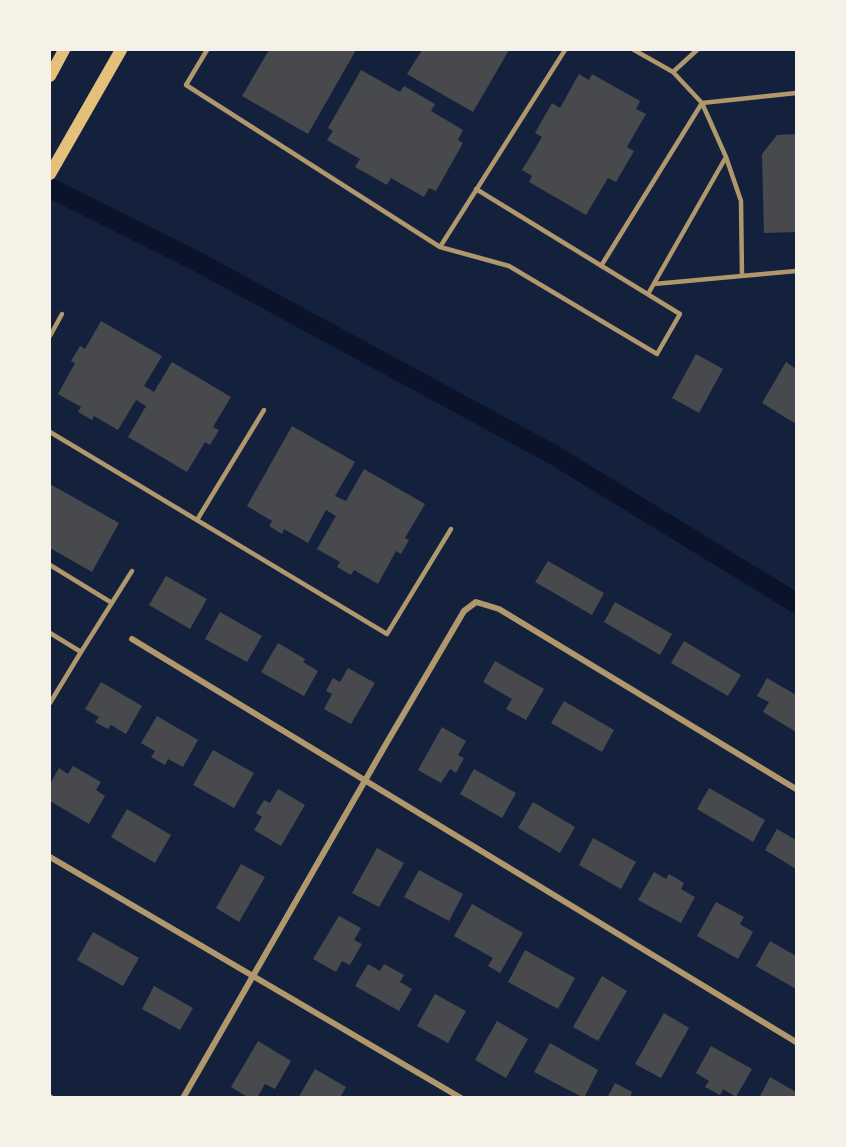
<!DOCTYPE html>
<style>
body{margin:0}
#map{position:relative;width:846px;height:1147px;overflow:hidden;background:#14213d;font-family:Spectral,serif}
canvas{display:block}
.frame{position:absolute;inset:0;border:51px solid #f6f1e7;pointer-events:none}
</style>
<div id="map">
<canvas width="846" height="1147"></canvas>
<div class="frame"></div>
</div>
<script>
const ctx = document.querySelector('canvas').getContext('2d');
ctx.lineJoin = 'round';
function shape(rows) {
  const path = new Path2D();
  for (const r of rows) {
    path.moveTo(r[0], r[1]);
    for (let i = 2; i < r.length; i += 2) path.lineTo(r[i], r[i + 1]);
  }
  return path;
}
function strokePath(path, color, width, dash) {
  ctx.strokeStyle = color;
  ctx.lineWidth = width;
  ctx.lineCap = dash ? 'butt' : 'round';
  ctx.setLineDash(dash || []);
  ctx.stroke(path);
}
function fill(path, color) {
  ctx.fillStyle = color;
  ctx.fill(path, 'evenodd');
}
strokePath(shape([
 [50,188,198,262,554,455,796,603]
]), '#0b132b', 20);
fill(shape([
 [269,50,356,50,308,134,242,96],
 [422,50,509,50,473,112,407,74],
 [361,70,400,92,404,86,435,104,431,111,463,130,458,140,463,143,436,191,429,188,424,197,391,178,387,185,355,167,360,159,327,140,333,131,328,128],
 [579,74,589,80,592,74,640,101,636,109,646,114,627,147,634,151,616,182,608,178,586,215,529,182,532,176,522,170,542,137,535,133,552,103,560,108],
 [796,134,796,232,764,233,762,154,777,135],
 [101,321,162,356,144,386,154,392,172,362,231,397,213,427,219,430,210,445,205,442,187,472,128,437,146,406,136,400,118,430,94,416,92,420,78,412,81,407,58,394,75,363,71,361,80,346,85,349],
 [696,354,723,369,699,413,672,398],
 [786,362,796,369,796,424,762,403],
 [292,426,355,462,335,496,346,501,364,469,425,504,405,538,409,540,401,554,396,551,378,584,354,570,351,575,337,567,340,562,317,549,336,516,326,510,308,543,284,529,282,534,269,526,272,521,247,506],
 [50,484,119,523,92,572,50,548],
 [548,561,604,593,592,615,535,582],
 [166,576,207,599,190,629,149,605],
 [615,602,672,634,660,655,604,622],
 [220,612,262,636,247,662,205,639],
 [684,641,741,675,728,696,671,663],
 [278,643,305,659,303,662,318,671,304,696,261,672],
 [495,661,544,689,526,720,506,709,512,699,483,682],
 [348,668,375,683,351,724,324,709,332,694,326,691,333,678,340,682],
 [767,678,796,695,796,732,763,712,769,702,757,696],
 [101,682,142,706,126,734,111,725,108,729,95,722,99,717,85,709],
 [564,701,614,730,602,752,551,723],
 [157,716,198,740,183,767,168,759,165,765,151,757,155,751,141,743],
 [442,727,466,741,458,755,464,758,456,773,450,769,441,783,418,770],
 [213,750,254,773,234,808,193,785],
 [73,766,101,782,96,790,105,796,89,824,50,801,50,784,59,768,68,774],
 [474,769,516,793,502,818,460,794],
 [709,788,765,820,753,842,697,809],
 [278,789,305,805,281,846,254,830,262,817,256,813,264,800,270,803],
 [533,802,575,827,560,853,518,828],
 [127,809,171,835,155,863,111,837],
 [777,829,796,840,796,869,765,850],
 [593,838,636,862,621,889,579,865],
 [377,848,404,863,379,907,352,893],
 [241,864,265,877,239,922,216,908],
 [419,870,463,894,449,921,404,897],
 [654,872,666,879,669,874,684,883,681,889,695,897,681,923,638,900],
 [716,902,744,917,740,924,753,932,738,959,697,936],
 [472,904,523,933,500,973,488,966,493,958,454,936],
 [339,916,361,928,354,940,362,944,350,965,342,961,336,972,313,959],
 [93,932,139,958,123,986,77,960],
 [770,941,796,956,796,989,756,966],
 [525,950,575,978,558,1009,508,982],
 [368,964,380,971,384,964,404,975,400,982,412,989,399,1011,355,986],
 [602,976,627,991,598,1041,573,1027],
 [154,986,193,1008,180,1030,142,1009],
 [435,994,466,1011,448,1043,417,1026],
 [664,1013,689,1028,661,1078,635,1064],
 [497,1021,528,1039,506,1078,475,1060],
 [258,1041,291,1061,275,1089,265,1084,257,1098,249,1098,231,1087],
 [550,1043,598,1070,584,1098,534,1072],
 [711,1046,752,1069,736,1097,723,1089,720,1095,705,1087,709,1081,696,1073],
 [315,1069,346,1087,340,1098,298,1098],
 [770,1077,796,1092,794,1098,759,1098],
 [615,1083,632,1092,630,1098,607,1098]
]), '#48494c');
strokePath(shape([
 [207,50,186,85,440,247,565,50],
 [673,72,697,50],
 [726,157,741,201,742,276],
 [440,247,509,266,657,354,680,314,476,189],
 [601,266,702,103,673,72,634,50],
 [654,284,796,271],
 [648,294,726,157,702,103,796,93],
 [50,336,62,314],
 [50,432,387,634,451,529],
 [197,520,264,410],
 [50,565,112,603],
 [50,633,81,652,50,703],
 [81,652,132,571]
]), '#b1986c', 4.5);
strokePath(shape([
 [132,639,796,1042],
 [50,857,461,1098],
 [50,1097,50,1098],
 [183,1098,386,744,464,611,476,602,499,609,796,789]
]), '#b1986c', 6);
strokePath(shape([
 [50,76,64,50],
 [50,174,121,50]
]), '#e5c07b', 12);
</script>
